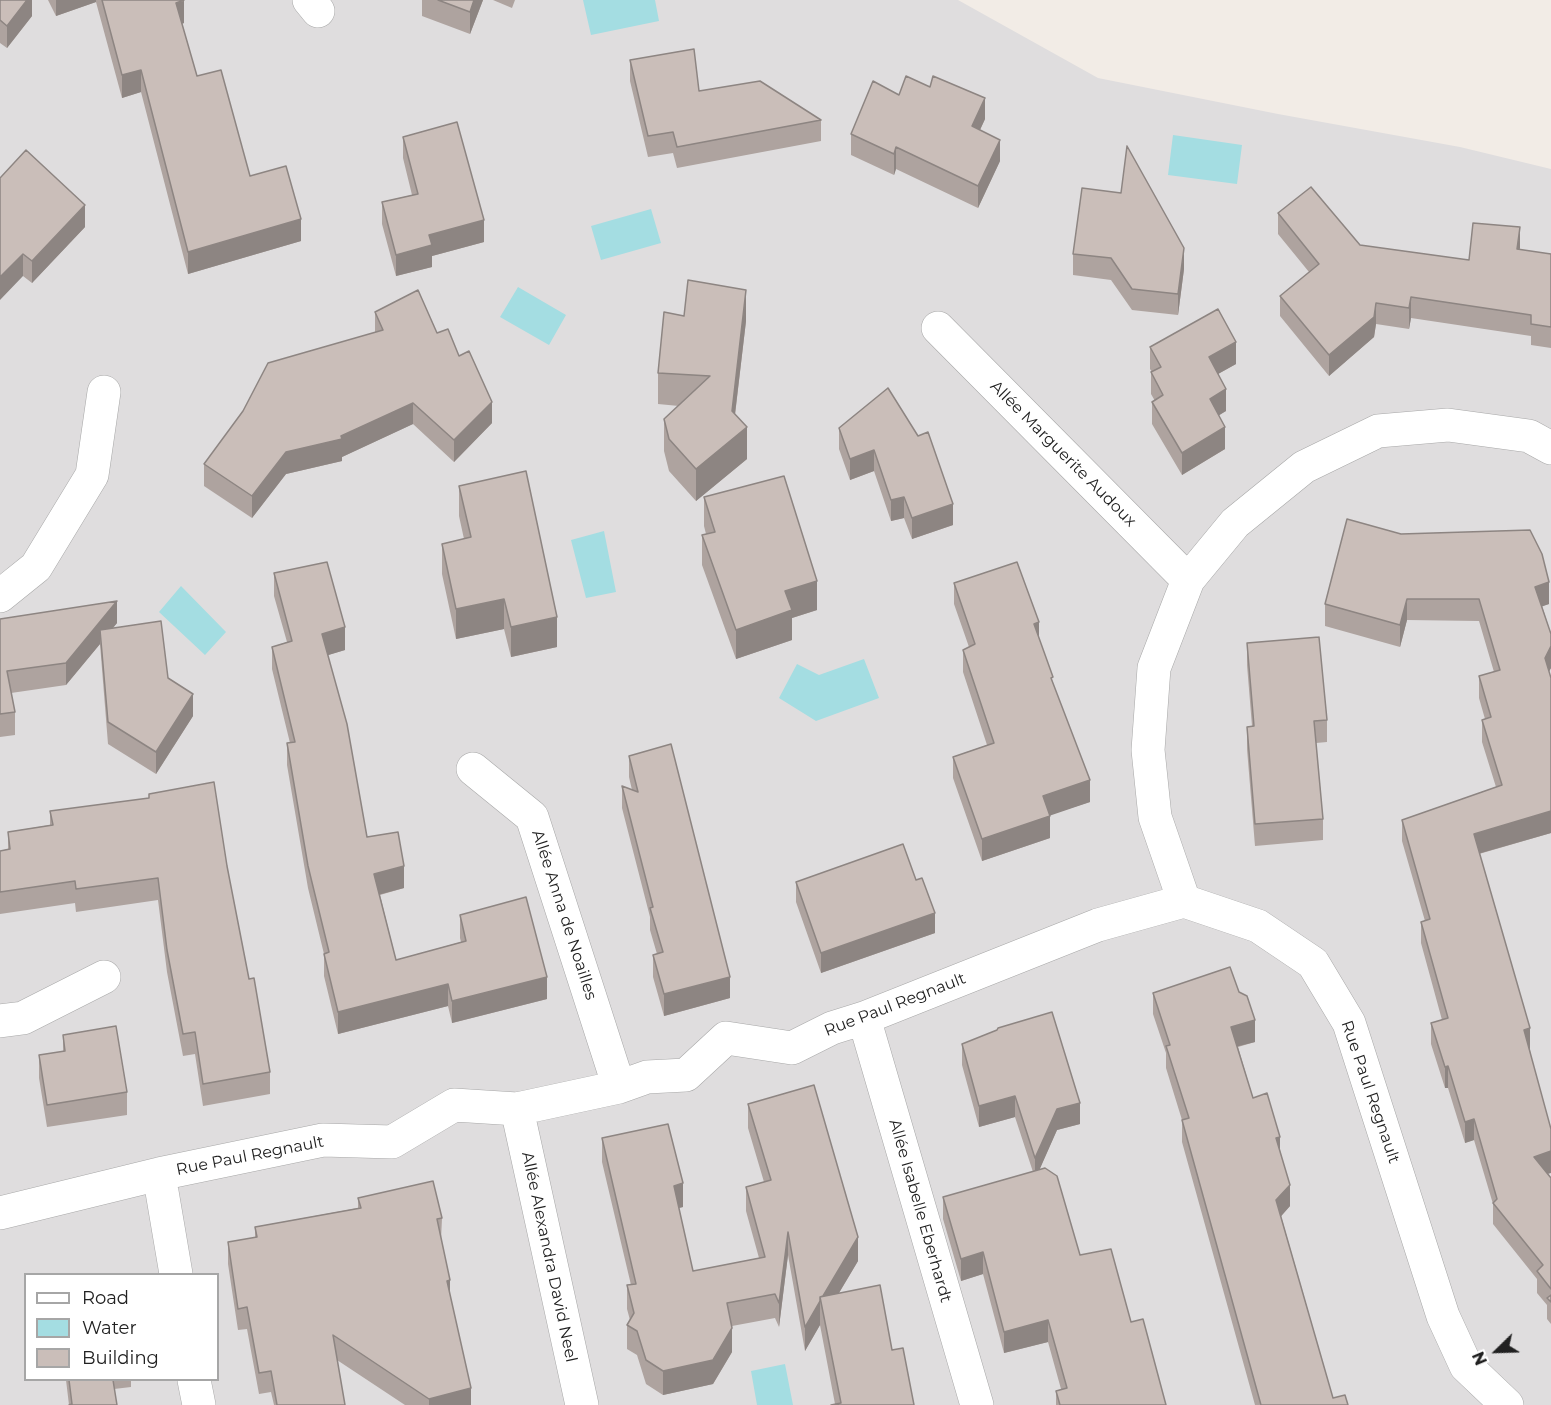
<!DOCTYPE html>
<meta charset="utf-8">
<style>
body{margin:0}
#map{position:relative;width:1551px;height:1405px;overflow:hidden;background:#f2ece6;font-family:Montserrat,sans-serif}
canvas{display:block}
.legend{position:absolute;left:24px;top:1273px;width:195px;height:108px;box-sizing:border-box;background:#fff;border:2px solid #a6a6a6;margin:0;padding:8px 10px;list-style:none;font-size:18px;color:#212121}
.legend li{display:flex;align-items:center;gap:12px;height:30px}
.legend b{width:30px;border:2px solid #a6a6a6}
.north{position:absolute;left:1467px;top:1321px;width:60px;height:60px;-webkit-text-stroke:4px #fff;paint-order:stroke;rotate:247deg;font-size:16px;font-weight:700;line-height:24px;text-align:center;color:#212121}
.north::after{content:'';display:block;margin:auto;width:21px;height:27px;background:#212121;clip-path:polygon(50% 0,100% 100%,50% 72%,0 100%)}
</style>
<div id="map">
<canvas width="1551" height="1405"></canvas>
<ul class="legend">
<li><b style="height:8px;background:#fff"></b>Road</li>
<li><b style="height:16px;background:#a4dde2"></b>Water</li>
<li><b style="height:16px;background:#cabeb9"></b>Building</li>
</ul>
<div class="north">N</div>
</div>
<script>
const ctx = document.querySelector('canvas').getContext('2d');
ctx.lineJoin = 'round';
function fill(path, color) {
  ctx.fillStyle = color;
  ctx.fill(path, 'evenodd');
}
function shape(rows) {
  const path = new Path2D();
  for (const r of rows) {
    path.moveTo(r[0], r[1]);
    for (let i = 2; i < r.length; i += 2) path.lineTo(r[i], r[i + 1]);
  }
  return path;
}
function strokePath(path, color, width, dash) {
  ctx.strokeStyle = color;
  ctx.lineWidth = width;
  ctx.lineCap = dash ? 'butt' : 'round';
  ctx.setLineDash(dash || []);
  ctx.stroke(path);
}
function write(font, color, halo, rows, align = 'center') {
  ctx.font = font + ' Montserrat,sans-serif';
  ctx.lineWidth = 6;
  ctx.setLineDash([]);
  ctx.textBaseline = 'middle';
  ctx.strokeStyle = halo;
  ctx.fillStyle = color;
  for (const [text, x, y, turn = 0] of rows) {
    ctx.save();
    ctx.translate(x, y);
    ctx.rotate((+turn || 0) * Math.PI / 180);
    ctx.textAlign = isNaN(turn) ? turn : align;
    if (halo) ctx.strokeText(text, 0, 0);
    ctx.fillText(text, 0, 0);
    ctx.restore();
  }
}
fill(shape([
 [0,0,958,0,1098,78,1278,114,1460,147,1551,169,1551,1405,0,1405],
 [26,1274,218,1274,218,1380,26,1380]
]), '#dfddde');
fill(shape([
 [583,0,655,0,659,21,591,35],
 [1173,135,1242,145,1237,184,1168,175],
 [651,209,661,243,601,260,591,226],
 [518,287,566,315,549,345,500,317],
 [604,531,616,592,586,598,571,540],
 [181,586,226,632,205,655,159,612],
 [864,659,879,698,816,721,779,698,797,664,819,675],
 [785,1364,793,1405,757,1405,751,1371]
]), '#a4dde2');
const minor = shape([
 [309,0,318,11],
 [938,328,1188,580],
 [0,596,36,567,92,475,104,392],
 [473,769,532,817,619,1087],
 [1184,901,1155,817,1148,750,1154,668,1188,580,1235,523,1304,467,1378,431,1448,425,1529,436,1551,448],
 [864,1018,977,1405],
 [0,1021,23,1018,104,977],
 [517,1109,582,1405],
 [159,1174,176,1274],
 [0,1213,159,1174,323,1140,392,1142,454,1105,517,1109,619,1087,647,1077,686,1075,726,1038,792,1048,832,1028,864,1018,1098,925,1184,901,1258,926,1313,963,1349,1023,1443,1316,1466,1366,1507,1405],
 [194,1380,199,1405]
]);
strokePath(minor, '#a8a8a8', 34);
strokePath(minor, '#fff', 33);
fill(shape([
 [0,0,32,0,32,16,7,48,0,43],
 [48,0,184,0,184,23,182,24,197,76,250,176,301,241,188,274,141,92,122,98,96,2,56,16],
 [422,0,483,0,470,34,422,16],
 [493,0,515,0,512,8],
 [630,60,699,91,821,120,821,141,677,168,673,153,648,157,630,81],
 [899,95,985,119,980,130,1000,161,978,208,896,169,894,175,851,155,851,134],
 [403,137,484,242,432,256,432,267,396,276,382,224,382,202,412,195,403,158],
 [0,178,85,227,32,283,23,276],
 [1121,193,1184,269,1178,315,1132,310,1111,280,1073,275,1073,254],
 [1278,213,1360,245,1469,260,1520,250,1551,254,1551,348,1531,345,1531,336,1411,318,1409,329,1376,324,1374,337,1329,376,1280,316,1280,296,1309,272,1278,234],
 [375,312,437,333,459,356,492,423,454,462,413,424,342,457,342,461,286,474,252,518,204,486,204,464,375,332],
 [684,316,746,321,735,415,747,459,696,501,669,471,664,451,664,419,679,406,658,404,658,373],
 [1150,347,1236,364,1218,374,1226,411,1218,415,1225,449,1182,475,1152,424,1152,402,1155,401,1151,394,1151,372,1152,372,1150,369],
 [888,388,953,525,912,539,904,518,891,521,874,471,850,480,839,449,839,428],
 [459,486,557,647,511,657,504,629,456,639,442,574,442,544,464,539,459,516],
 [704,497,817,610,792,618,792,640,736,659,702,565,702,535,706,534,704,526],
 [1347,519,1549,604,1542,606,1551,634,1551,668,1549,671,1551,833,1479,854,1530,1050,1548,1174,1551,1178,1551,1324,1547,1319,1547,1305,1537,1293,1537,1279,1493,1224,1493,1204,1474,1140,1465,1143,1448,1088,1445,1088,1431,1044,1431,1023,1442,1020,1421,943,1421,922,1425,921,1402,841,1402,820,1496,787,1482,742,1482,720,1485,719,1479,698,1479,676,1494,672,1479,621,1407,620,1400,647,1325,626,1325,604],
 [274,573,345,650,328,655,367,837,404,888,380,895,396,960,461,942,460,938,460,915,547,999,452,1023,448,1006,338,1034,324,976,324,954,308,888,287,765,287,743,290,743,272,669,272,647,287,642,274,596],
 [954,583,1039,638,1090,802,1049,815,1050,838,982,861,953,778,953,757,987,745,963,672,963,650,969,647,954,604],
 [0,619,117,623,113,628,168,678,193,716,156,774,108,744,100,644,66,685,11,693,15,712,15,735,0,737],
 [1247,643,1327,720,1327,742,1316,743,1323,819,1323,840,1255,846,1247,749,1247,727,1252,726,1247,665],
 [629,756,730,998,664,1016,653,977,653,955,657,954,650,930,650,917,622,808,622,786,632,790,629,777],
 [50,811,227,866,249,979,270,1072,270,1094,203,1106,195,1054,183,1056,167,972,158,900,76,912,75,903,0,914,0,851,8,849,8,832,50,825],
 [796,882,935,933,821,973,796,902],
 [1153,993,1255,1042,1238,1047,1253,1098,1280,1150,1290,1206,1281,1216,1333,1398,1348,1405,1255,1405,1182,1142,1182,1120,1166,1068,1166,1053,1153,1014],
 [63,1035,127,1092,127,1115,47,1127,39,1078,39,1055,63,1052],
 [962,1044,1080,1124,1057,1130,1039,1170,1080,1255,1131,1322,1166,1405,1056,1405,1056,1391,1061,1389,1048,1342,1004,1353,983,1274,961,1281,943,1219,943,1197,1033,1172,1015,1117,979,1127,962,1065],
 [748,1104,858,1261,839,1293,892,1350,914,1405,835,1404,820,1325,805,1351,788,1255,779,1327,775,1318,732,1326,732,1352,713,1384,663,1395,646,1384,637,1355,627,1349,627,1325,630,1320,627,1309,627,1285,631,1285,602,1162,602,1138,683,1207,679,1208,693,1271,759,1258,746,1211,746,1187,764,1182,748,1128],
 [358,1198,442,1218,441,1240,450,1295,471,1405,405,1405,337,1360,345,1405,274,1405,271,1392,259,1394,247,1329,238,1330,228,1264,228,1242,255,1238,255,1227,358,1208],
 [66,1380,131,1380,131,1387,114,1389,69,1405]
]), '#aea39f');
fill(shape([
 [27,0,32,0,32,16,7,48,7,26],
 [56,0,96,0,96,2,56,16],
 [474,0,483,0,470,34,470,12],
 [184,1,184,23,176,25,176,3],
 [141,70,141,92,122,98,122,75],
 [985,98,985,119,972,147,972,126],
 [1000,140,1000,161,978,208,978,186],
 [896,147,896,169,894,175,894,154],
 [85,205,85,227,32,283,32,261],
 [301,219,301,241,188,274,188,252],
 [484,220,484,242,432,256,432,267,396,276,396,255,429,235],
 [1520,227,1520,248,1517,270,1517,249],
 [1184,248,1184,269,1178,315,1178,294],
 [23,254,23,276,0,300,0,277],
 [746,290,746,321,732,439,747,427,747,459,696,501,696,469,732,411],
 [1411,297,1411,318,1409,329,1409,308],
 [1376,303,1376,324,1374,337,1329,376,1329,355],
 [1236,342,1236,364,1209,379,1209,357],
 [1226,389,1226,411,1210,421,1210,399],
 [492,402,492,423,454,462,454,440],
 [413,403,413,424,342,457,342,461,286,474,252,518,252,496,286,452,341,436],
 [1225,427,1225,449,1182,475,1182,453],
 [874,450,874,471,850,480,850,459],
 [904,497,904,518,891,521,891,500],
 [953,504,953,525,912,539,912,518],
 [817,581,817,610,792,618,792,640,736,659,736,630,785,591],
 [1549,582,1549,604,1535,609,1535,587],
 [504,599,504,629,456,639,456,609],
 [1407,599,1407,620,1400,647,1400,625],
 [117,601,117,623,101,642,100,630,100,644,66,685,66,663],
 [557,617,557,647,511,657,511,627],
 [1039,622,1039,643,1034,624],
 [345,627,345,650,322,657,322,634],
 [1551,646,1551,668,1545,679,1545,658],
 [193,694,193,716,156,774,156,752],
 [1090,780,1090,802,1043,818,1043,796],
 [1551,811,1551,833,1474,855,1474,834],
 [1050,816,1050,838,982,861,982,839],
 [404,866,404,888,374,896,374,874],
 [935,913,935,933,821,973,821,953],
 [547,977,547,999,452,1023,452,1001],
 [730,977,730,998,664,1016,664,994],
 [448,984,448,1006,338,1034,338,1012],
 [1255,1020,1255,1042,1231,1048,1231,1027],
 [1530,1028,1530,1050,1524,1051,1524,1030],
 [1448,1066,1448,1088,1445,1088,1445,1067],
 [1015,1096,1015,1117,979,1127,979,1106],
 [1080,1103,1080,1124,1057,1130,1035,1180,1035,1158,1057,1109],
 [1474,1119,1474,1140,1465,1143,1465,1122],
 [1280,1137,1280,1158,1276,1138],
 [1551,1151,1551,1173,1534,1178,1534,1157],
 [683,1183,683,1207,674,1209,674,1186],
 [1290,1185,1290,1206,1276,1222,1276,1200],
 [788,1232,788,1255,779,1327,779,1303],
 [858,1237,858,1261,824,1318,821,1300],
 [983,1252,983,1274,961,1281,961,1259],
 [450,1280,450,1302,447,1281],
 [820,1301,820,1325,805,1351,805,1327],
 [1048,1320,1048,1342,1004,1353,1004,1332],
 [732,1328,732,1352,713,1384,663,1395,663,1371],
 [471,1388,471,1405,429,1405,429,1399]
]), '#8d8582');
const building = shape([
 [0,0,27,0,7,26,0,20,0,0],
 [102,0,184,0,176,3,197,76,221,70,250,176,286,166,301,219,188,252,141,70,122,75,102,0],
 [438,0,474,0,470,12,438,0],
 [694,49,699,91,760,81,821,120,677,147,673,132,648,136,630,60,694,49],
 [906,76,930,87,933,76,985,98,972,126,1000,140,978,186,896,147,894,154,851,134,873,81,899,95,906,76],
 [457,122,484,220,429,235,432,245,396,255,382,202,418,194,403,137,457,122],
 [1127,146,1184,248,1178,294,1132,289,1111,258,1073,254,1082,188,1121,193,1127,146],
 [26,150,85,205,32,261,23,254,0,277,0,178,26,150],
 [1311,187,1360,245,1469,260,1473,223,1520,227,1517,249,1551,254,1551,327,1531,324,1531,315,1411,297,1409,308,1376,303,1374,317,1329,355,1280,296,1319,264,1278,213,1311,187],
 [688,280,746,290,732,411,747,427,696,469,669,439,664,419,710,376,658,373,664,312,684,316,688,280],
 [418,290,437,333,448,329,459,356,469,351,492,402,454,440,413,403,341,436,342,439,286,452,252,496,204,464,243,411,268,363,383,330,375,312,418,290],
 [1218,309,1236,342,1209,357,1226,389,1210,399,1225,427,1182,453,1152,402,1163,395,1151,372,1161,367,1150,347,1218,309],
 [888,388,918,436,928,432,953,504,912,518,904,497,891,500,874,450,850,459,839,428,888,388],
 [526,471,557,617,511,627,504,599,456,609,442,544,471,537,459,486,526,471],
 [784,476,817,581,785,591,792,610,736,630,702,535,715,532,704,497,784,476],
 [1347,519,1401,534,1530,530,1542,554,1549,582,1535,587,1551,634,1551,646,1545,658,1551,678,1551,811,1474,834,1530,1028,1524,1030,1551,1129,1551,1151,1534,1157,1551,1178,1551,1289,1537,1271,1543,1265,1493,1203,1497,1199,1474,1119,1465,1122,1448,1066,1445,1067,1431,1023,1448,1018,1421,922,1430,919,1402,820,1502,785,1482,720,1491,717,1479,676,1500,670,1479,599,1407,599,1400,625,1325,604,1347,519],
 [327,562,345,627,322,634,347,724,367,837,398,832,404,866,374,874,396,960,466,941,460,915,526,897,547,977,452,1001,448,984,338,1012,324,954,329,952,308,866,287,743,295,742,272,647,292,641,274,573,327,562],
 [1017,562,1039,622,1034,624,1053,677,1051,678,1090,780,1043,796,1050,816,982,839,953,757,994,743,963,650,975,644,954,583,1017,562],
 [117,601,66,663,7,671,15,712,0,714,0,619,117,601],
 [161,621,168,678,193,694,156,752,108,722,100,630,161,621],
 [1319,637,1327,720,1314,721,1323,819,1255,824,1247,727,1254,726,1247,643,1319,637],
 [671,744,730,977,664,994,653,955,663,952,650,908,653,907,622,786,638,792,629,756,671,744],
 [214,782,227,866,249,979,254,978,270,1072,203,1084,195,1032,183,1034,167,950,158,878,76,889,75,881,0,892,0,851,10,849,8,832,53,825,50,811,149,798,149,794,214,782],
 [903,844,916,880,922,878,935,913,821,953,796,882,903,844],
 [1230,967,1239,992,1247,996,1255,1020,1231,1027,1253,1098,1267,1093,1280,1137,1276,1138,1290,1185,1276,1200,1333,1398,1345,1395,1348,1405,1261,1405,1182,1120,1189,1118,1166,1046,1170,1045,1153,993,1230,967],
 [1052,1012,1080,1103,1057,1109,1035,1158,1015,1096,979,1106,962,1044,997,1030,998,1028,1052,1012],
 [116,1026,127,1092,47,1105,39,1055,65,1051,63,1035,116,1026],
 [814,1085,858,1237,823,1296,820,1297,820,1301,805,1327,788,1232,779,1303,775,1294,727,1303,732,1328,713,1360,663,1371,646,1360,637,1331,627,1325,634,1313,627,1285,636,1284,602,1138,668,1124,683,1183,674,1186,693,1271,765,1257,746,1187,771,1180,748,1104,814,1085],
 [1045,1168,1057,1176,1080,1255,1111,1249,1131,1322,1143,1319,1166,1405,1060,1405,1056,1391,1067,1388,1048,1320,1004,1332,983,1252,961,1259,943,1197,1045,1168],
 [433,1181,442,1218,437,1219,450,1280,447,1281,471,1388,429,1399,333,1335,345,1405,277,1405,271,1371,259,1373,247,1307,238,1309,228,1242,257,1237,255,1227,361,1208,358,1198,433,1181],
 [880,1285,892,1350,903,1348,914,1405,831,1405,841,1403,820,1297,880,1285],
 [1551,1295,1551,1302,1547,1298,1551,1295],
 [69,1380,113,1380,117,1405,69,1405,72,1404,69,1380]
]);
fill(building, '#cabeb9');
strokePath(building, '#8d8582', 1.5);
write('16px', '#212121', '#fff', [
 ["Allée Marguerite Audoux",1063,454,45],
 ["Allée Anna de Noailles",564,915,72],
 ["Rue Paul Regnault",895,1005,-21],
 ["Rue Paul Regnault",1370,1092,71],
 ["Rue Paul Regnault",250,1156,-11],
 ["Allée Isabelle Eberhardt",920,1211,74],
 ["Allée Alexandra David Neel",549,1257,78]
]);
</script>
